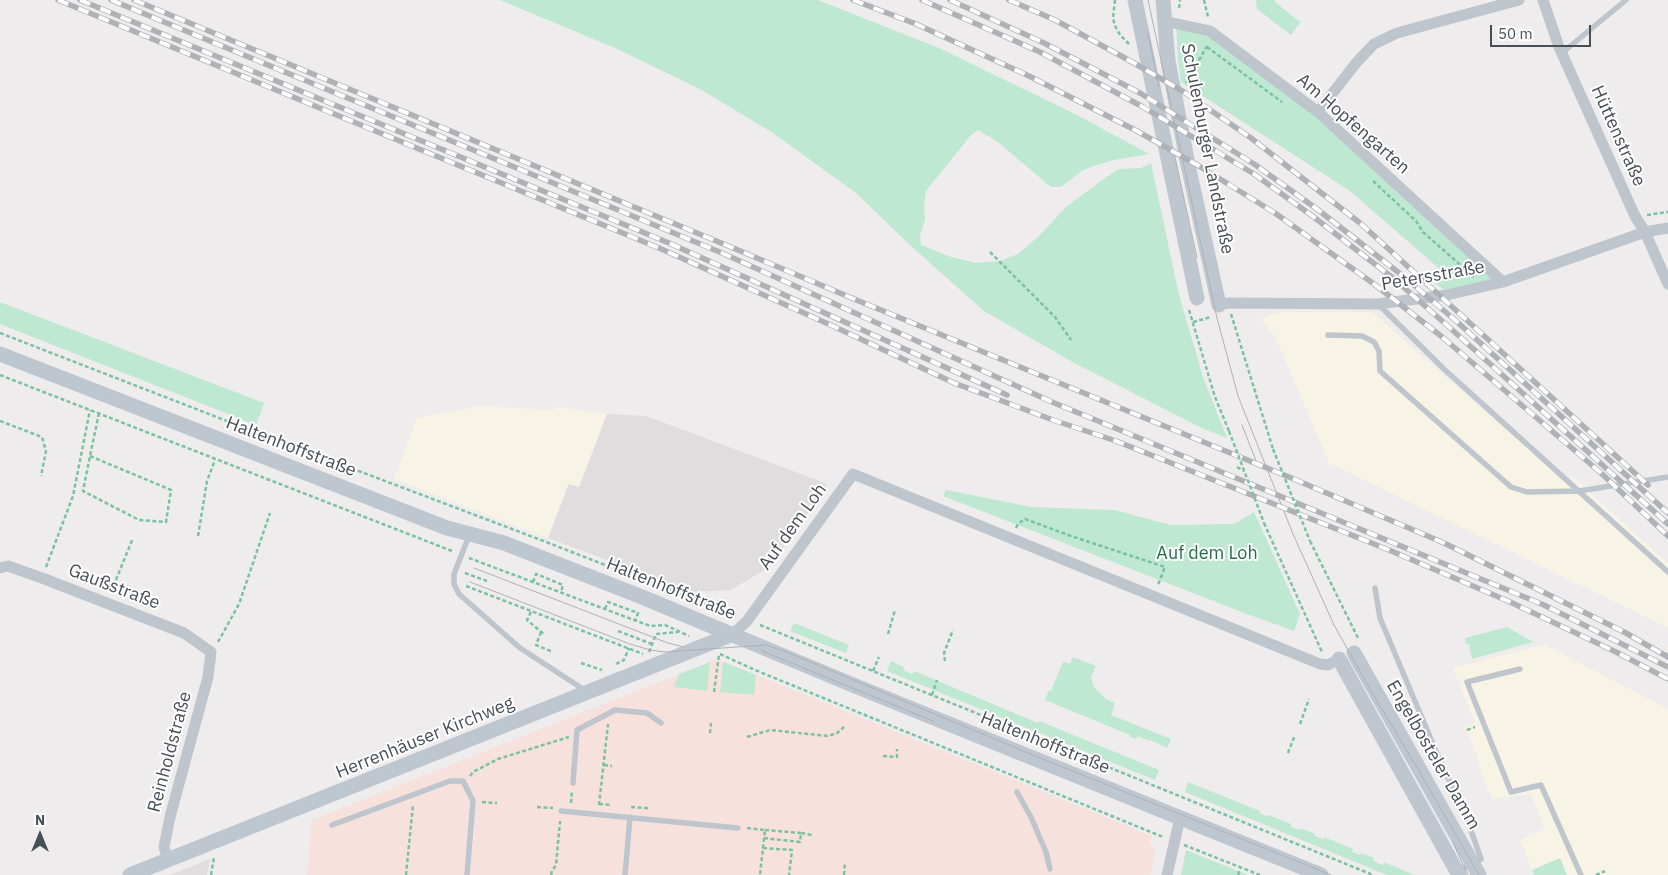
<!DOCTYPE html>
<meta charset="utf-8">
<style>
body{margin:0}
#map{position:relative;width:1668px;height:875px;overflow:hidden;background:#eeecec;font-family:"IBM Plex Sans",sans-serif}
canvas{display:block}
.north{position:absolute;left:15px;top:810px;width:50px;height:50px;-webkit-text-stroke:4px #fff;paint-order:stroke;rotate:0deg;font-size:14px;font-weight:700;line-height:20px;text-align:center;color:#464e56}
.north::after{content:'';display:block;margin:auto;width:18px;height:22px;background:#464e56;clip-path:polygon(50% 0,100% 100%,50% 72%,0 100%)}
.scale{position:absolute;left:1490px;top:25px;width:101px;height:22px;box-sizing:border-box;border:2px solid #464e56;border-top:0;padding-left:6px;font-size:15px;line-height:18px;white-space:nowrap;color:#464e56;-webkit-text-stroke:4px #fff;paint-order:stroke}
</style>
<div id="map">
<canvas width="1668" height="875"></canvas>
<div class="north">N</div>
<div class="scale">50 m</div>
</div>
<script>
const ctx = document.querySelector('canvas').getContext('2d');
ctx.lineJoin = 'round';
function fill(path, color) {
  ctx.fillStyle = color;
  ctx.fill(path, 'evenodd');
}
function shape(rows) {
  const path = new Path2D();
  for (const r of rows) {
    path.moveTo(r[0], r[1]);
    for (let i = 2; i < r.length; i += 2) path.lineTo(r[i], r[i + 1]);
  }
  return path;
}
function strokePath(path, color, width, dash) {
  ctx.strokeStyle = color;
  ctx.lineWidth = width;
  ctx.lineCap = dash ? 'butt' : 'round';
  ctx.setLineDash(dash || []);
  ctx.stroke(path);
}
function write(font, color, halo, rows, align = 'center') {
  ctx.font = font + ' "IBM Plex Sans",sans-serif';
  ctx.lineWidth = 4;
  ctx.setLineDash([]);
  ctx.textBaseline = 'middle';
  ctx.strokeStyle = halo;
  ctx.fillStyle = color;
  for (const [text, x, y, turn = 0] of rows) {
    ctx.save();
    ctx.translate(x, y);
    ctx.rotate((+turn || 0) * Math.PI / 180);
    ctx.textAlign = isNaN(turn) ? turn : align;
    if (halo) ctx.strokeText(text, 0, 0);
    ctx.fillText(text, 0, 0);
    ctx.restore();
  }
}
fill(shape([
 [1283,312,1372,312,1562,479,1573,477,1668,564,1668,628,1336,466,1330,465,1275,336,1261,320,1270,315],
 [481,406,551,410,554,410,556,407,560,407,607,414,579,488,568,484,548,538,394,479,417,418],
 [1545,645,1668,709,1668,875,1567,875,1560,858,1532,870,1520,840,1545,829,1531,794,1492,799,1477,763,1479,761,1465,726,1475,723,1453,668]
]), '#f8f4e5');
fill(shape([
 [607,414,646,416,825,483,827,487,769,567,731,590,693,592,548,538,569,484,579,487],
 [210,859,207,875,170,875]
]), '#dfdddd');
fill(shape([
 [717,659,1152,836,1149,844,1154,847,1155,850,1150,875,307,875,312,820]
]), '#f6e1dd');
fill(shape([
 [500,0,818,0,939,48,1075,114,1149,154,1114,160,1094,166,1083,170,1061,187,1051,187,998,142,978,130,971,135,926,191,924,205,925,220,920,235,921,245,951,257,976,263,1000,261,1018,254,1040,235,1066,207,1105,178,1119,169,1141,168,1151,163,1178,291,1203,377,1227,438,1202,428,1076,364,984,311,911,246,856,193,773,133,700,89,617,49],
 [1256,0,1275,0,1275,2,1300,22,1291,35,1257,9],
 [1176,22,1210,31,1318,112,1503,282,1450,294,1432,281,1442,271,1350,191,1181,82,1178,60],
 [0,302,264,403,256,425,0,324],
 [946,490,1031,507,1114,510,1171,525,1234,524,1254,512,1300,614,1294,631,1247,614,943,496],
 [794,623,849,645,846,653,790,631],
 [1507,627,1533,642,1472,659,1469,644,1466,644,1465,638],
 [1073,657,1096,666,1091,677,1093,686,1106,699,1115,703,1111,715,1171,739,1167,748,1150,740,1150,741,1138,736,1136,739,1130,737,1130,735,1045,700,1049,690,1051,691,1063,662,1070,664],
 [891,661,904,667,903,670,912,674,914,671,1038,723,1039,721,1159,770,1155,780,887,671],
 [710,662,707,691,674,687,679,674],
 [723,662,756,675,754,695,720,692],
 [1188,782,1260,811,1259,813,1266,816,1269,815,1291,824,1291,827,1299,830,1300,828,1315,834,1315,836,1323,839,1324,837,1353,849,1352,852,1360,855,1361,853,1374,858,1373,861,1383,865,1384,862,1414,875,1387,875,1185,792],
 [1186,850,1248,875,1181,875],
 [1560,858,1567,875,1534,875,1532,870]
]), '#bee8d1');
strokePath(shape([
 [1115,0,1113,18,1115,26,1120,35,1130,45],
 [1204,0,1208,17],
 [1179,8,1180,0],
 [1207,47,1282,102],
 [1186,83,1207,46],
 [1373,181,1416,221,1423,232,1474,277],
 [1647,215,1668,212],
 [990,252,1055,317,1071,340],
 [1189,310,1215,397,1229,431],
 [1231,314,1273,449],
 [1193,322,1211,317],
 [0,333,245,428,541,540,736,616],
 [0,375,452,551],
 [0,421,42,437,46,451,41,476],
 [90,456,171,490,166,522,139,520,83,491,90,456,99,413],
 [1237,467,1244,471],
 [1264,523,1322,652],
 [1016,528,1018,524,1025,519,1071,536,1165,567,1158,585],
 [198,536,207,481,215,460],
 [1310,541,1359,640],
 [469,558,650,626,665,625,689,636],
 [46,567,73,496,90,410],
 [465,573,487,581],
 [533,582,536,574,563,585,561,592],
 [466,586,643,654],
 [111,592,133,538],
 [605,609,608,602,638,613,635,621],
 [531,612,527,620,545,635],
 [760,625,1373,875],
 [618,631,652,644],
 [541,632,536,645,553,652],
 [888,634,895,610],
 [218,642,239,604,270,513],
 [649,652,656,634,678,632],
 [720,654,755,670,1163,837],
 [945,661,944,653,953,630],
 [581,663,602,670],
 [616,664,624,660,629,648],
 [873,671,879,657],
 [714,692,719,655],
 [932,695,937,680],
 [1300,724,1309,699],
 [1467,730,1475,727],
 [710,733,711,723],
 [747,737,770,730,828,736,837,733,844,727],
 [1288,753,1295,735],
 [883,756,897,757,897,749],
 [604,765,612,766],
 [470,776,473,772,498,759,569,737],
 [482,802,497,803],
 [571,803,572,791],
 [599,804,611,805],
 [599,805,608,724],
 [537,807,553,808],
 [631,807,647,808,646,810],
 [747,828,765,830,760,875],
 [765,830,801,833],
 [764,838,800,842,801,833,812,835],
 [1184,845,1260,875],
 [763,848,792,850,789,875],
 [211,875,214,857],
 [406,875,413,805],
 [551,875,552,871,556,865,560,821],
 [844,875,845,862],
 [1238,875,1241,867],
 [1596,875,1605,871]
]), '#7bc1a3', 2.5, [4, 2.5]);
strokePath(shape([
 [1562,53,1626,0],
 [1378,304,1445,370,1668,572],
 [1328,335,1362,336,1374,342,1379,351,1380,371,1511,487,1527,492,1579,491,1668,477],
 [469,536,454,574,454,584,459,594,520,648,586,691],
 [1375,588,1380,618,1438,756,1467,819,1481,859,1457,872],
 [1520,669,1467,682,1511,792,1541,785,1581,875],
 [573,783,577,730,615,710,647,713,661,723],
 [1017,792,1031,817,1046,852,1050,869],
 [561,811,738,828],
 [332,825,450,781,463,781,473,801,467,875],
 [625,875,630,817]
]), '#bec5cc', 5.5);
strokePath(shape([
 [1543,0,1559,47,1635,216,1645,232,1668,284],
 [1164,21,1210,31,1318,112,1503,282],
 [1318,112,1356,63,1374,44,1397,33,1519,0],
 [1219,305,1228,303,1378,304,1447,295,1503,282,1645,232,1668,228],
 [0,568,8,566,42,578,184,633,211,652,208,677,170,817,164,847,168,860],
 [733,634,747,621,853,474,1320,664,1328,665,1339,659],
 [1167,875,1180,818]
]), '#bec5cc', 11);
strokePath(shape([
 [1135,0,1197,298],
 [1163,0,1168,61,1188,165,1219,305],
 [0,354,447,528,504,543,642,597,853,685,1321,875],
 [1354,653,1479,875],
 [1339,659,1459,875],
 [130,875,733,634]
]), '#bec6d0', 15);
strokePath(shape([
 [1148,0,1217,318,1238,396,1293,534,1334,625,1371,691,1419,771,1479,875],
 [1148,33,1159,87],
 [1173,148,1197,258],
 [1242,425,1258,466],
 [474,568,668,643,684,647],
 [470,582,630,644,650,650,665,652,766,645,784,651,1033,755,1331,875],
 [762,651,933,721],
 [1453,843,1468,875]
]), '#aeb1b5', 1);
const rail = shape([
 [58,0,659,248,835,327,954,383,1053,420,1116,441,1389,550,1508,601,1616,652,1668,679],
 [80,0,669,243,1007,395],
 [111,0,722,253,1052,402,1544,605,1668,667],
 [134,0,726,245,854,299,1289,477,1444,543,1624,632,1668,657],
 [853,0,916,24,1029,76,1137,131,1199,166,1275,213,1374,284,1441,336,1601,473,1668,536],
 [922,0,1040,52,1143,107,1254,174,1311,215,1393,278,1449,327,1668,524],
 [950,0,1044,43,1140,93,1254,164,1317,209,1403,276,1455,320,1668,513],
 [1009,0,1055,20,1134,63,1184,92,1251,138,1360,223,1648,485]
]);
strokePath(rail, '#aeb1b5', 5.5);
strokePath(rail, '#fff', 4, [11]);
strokePath(shape([
 [1229,431,1264,523],
 [1273,449,1310,541]
]), '#7bc1a3', 2.5, [4, 2.5]);
write('18px', '#464e56', '#fff', [
 ["Am Hopfengarten",1353,124,41],
 ["Hüttenstraße",1618,136,66],
 ["Schulenburger Landstraße",1207,149,79],
 ["Petersstraße",1433,276,-10],
 ["Haltenhoffstraße",291,447,21],
 ["Auf dem Loh",793,527,-54],
 ["Gaußstraße",114,587,21],
 ["Haltenhoffstraße",671,589,22],
 ["Herrenhäuser Kirchweg",425,738,-22],
 ["Haltenhoffstraße",1045,743,22],
 ["Reinholdstraße",170,752,-75],
 ["Engelbosteler Damm",1433,755,60]
]);
write('18px', '#216d4c', '#fff', [
 ["Auf dem Loh",1207,554]
]);
</script>
